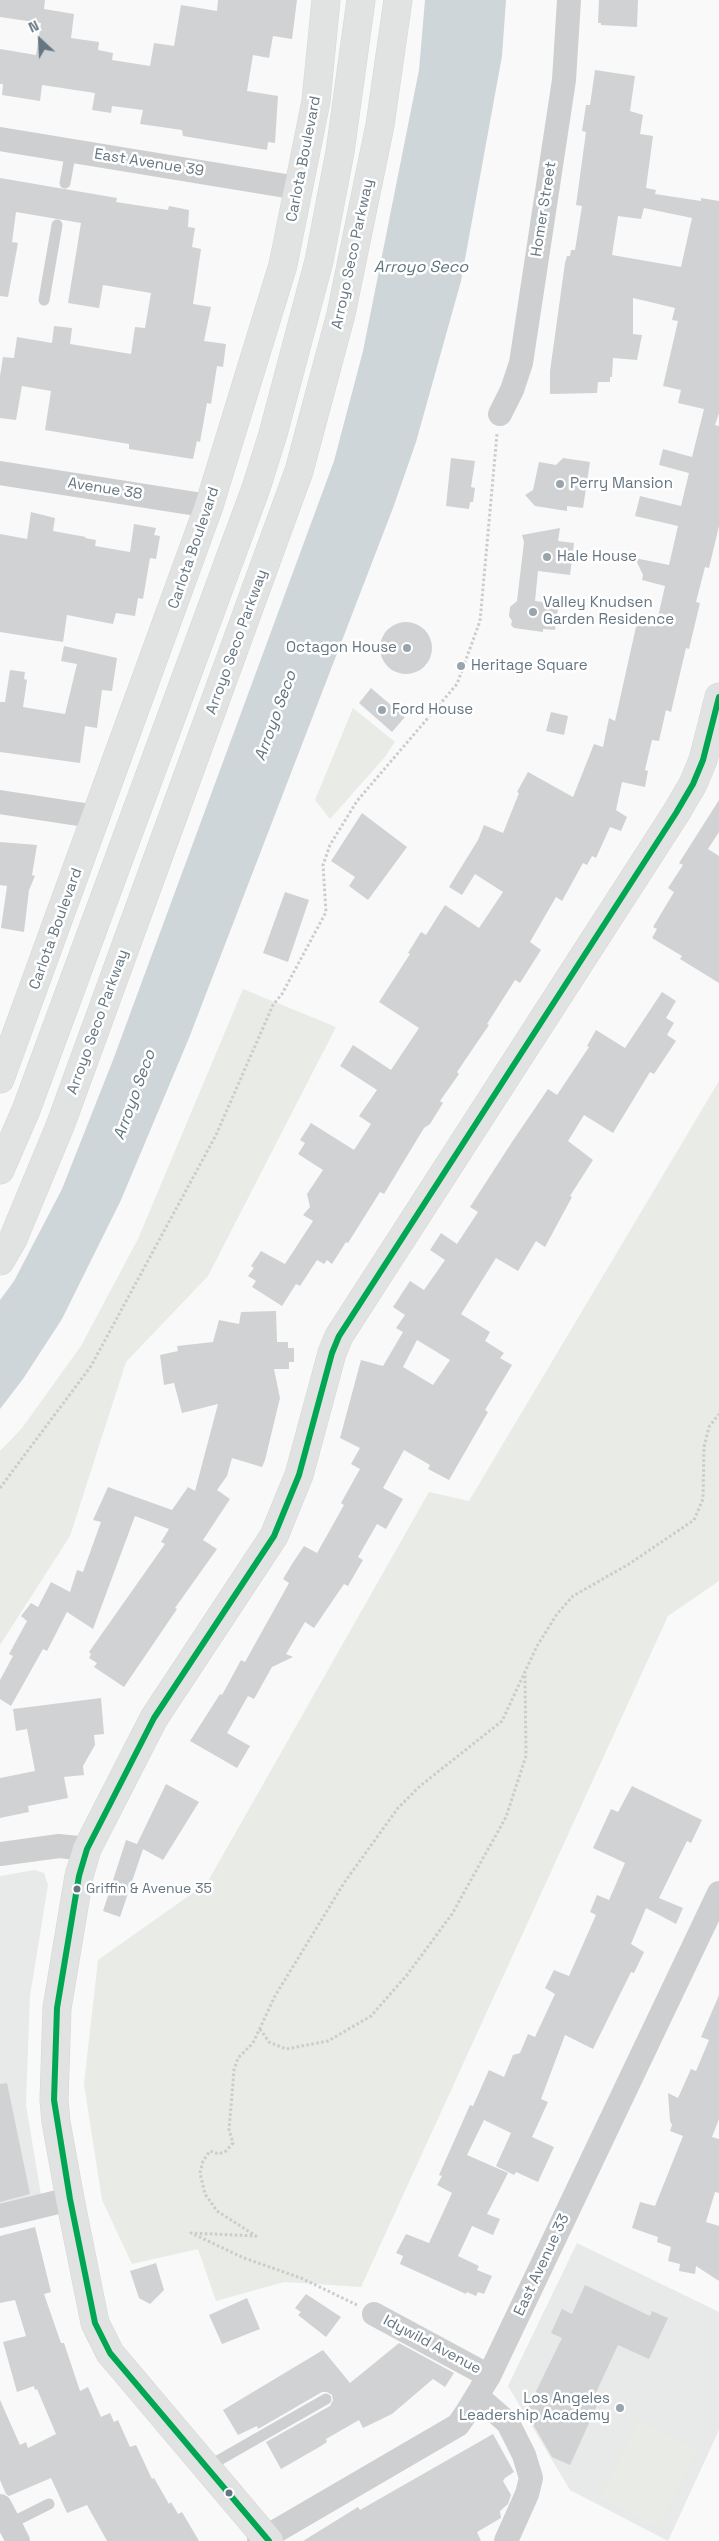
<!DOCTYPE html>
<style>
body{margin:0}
#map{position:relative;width:719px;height:2541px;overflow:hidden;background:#f9f9f9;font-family:"Space Grotesk",sans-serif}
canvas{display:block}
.north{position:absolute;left:15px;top:15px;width:50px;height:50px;-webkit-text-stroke:4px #fff;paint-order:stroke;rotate:335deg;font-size:14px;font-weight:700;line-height:20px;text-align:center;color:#657683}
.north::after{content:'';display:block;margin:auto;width:18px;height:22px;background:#657683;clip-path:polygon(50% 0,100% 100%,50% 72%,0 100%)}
</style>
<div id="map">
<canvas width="719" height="2541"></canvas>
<div class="north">N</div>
</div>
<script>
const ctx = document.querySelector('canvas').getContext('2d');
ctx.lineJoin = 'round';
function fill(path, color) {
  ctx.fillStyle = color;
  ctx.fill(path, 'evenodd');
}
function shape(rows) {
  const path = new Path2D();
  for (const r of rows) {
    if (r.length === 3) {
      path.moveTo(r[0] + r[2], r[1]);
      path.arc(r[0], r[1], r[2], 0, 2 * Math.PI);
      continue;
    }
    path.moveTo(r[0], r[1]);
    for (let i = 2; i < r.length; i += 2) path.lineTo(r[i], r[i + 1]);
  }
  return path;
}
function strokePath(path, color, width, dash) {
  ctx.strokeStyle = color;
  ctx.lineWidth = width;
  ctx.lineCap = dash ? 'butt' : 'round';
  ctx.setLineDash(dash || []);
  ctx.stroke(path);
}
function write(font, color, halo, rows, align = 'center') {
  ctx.font = font + ' "Space Grotesk",sans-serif';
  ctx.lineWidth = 5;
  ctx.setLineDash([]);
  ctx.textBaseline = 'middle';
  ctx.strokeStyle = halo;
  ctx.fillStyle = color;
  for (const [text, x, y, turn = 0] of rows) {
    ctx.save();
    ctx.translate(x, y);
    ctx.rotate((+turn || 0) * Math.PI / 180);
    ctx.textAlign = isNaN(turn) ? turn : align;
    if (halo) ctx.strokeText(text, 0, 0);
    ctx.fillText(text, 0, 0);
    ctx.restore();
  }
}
fill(shape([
 [34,1870,44,1873,48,1885,30,1996,26,2105,42,2201,0,2212,0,1876],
 [577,2243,719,2312,719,2430,668,2541,570,2490,508,2386]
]), '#e8e9e9');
fill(shape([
 [353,708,395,742,384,758,330,819,315,800],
 [243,989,336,1027,208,1276,126,1362,70,1536,0,1645,0,1451,22,1428,81,1346,138,1239],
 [719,1081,719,1581,668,1616,361,2287,284,2282,216,2301,198,2249,132,2264,102,2200,84,2084,98,1960,207,1883,429,1492,469,1501],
 [638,2419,697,2449,658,2526,600,2497]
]), '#e8ebe6');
fill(shape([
 [425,0,506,0,502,56,461,281,416,442,393,508,189,1038,121,1200,62,1319,23,1379,0,1409,0,1300,14,1281,62,1189,113,1060,334,461,363,351,419,70]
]), '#ced6d9');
fill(shape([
 [0,0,45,0,44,9,74,14,71,38,99,42,98,50,113,53,112,60,150,66,154,43,174,46,181,5,217,11,218,0,297,0,292,39,273,36,269,58,253,55,247,91,278,96,275,143,268,142,267,150,183,136,182,130,140,124,143,110,112,106,111,113,92,110,95,93,42,85,40,101,2,95,3,84,0,84,0,49,36,55,41,23,0,17],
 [599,0,638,0,637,27,601,25,601,23,598,23],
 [595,70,635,76,630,111,643,115,640,134,653,136,646,188,656,190,655,194,701,201,701,198,719,201,719,413,715,425,719,426,719,526,709,568,705,567,696,602,700,603,689,649,686,648,671,712,666,710,659,741,652,740,645,770,648,771,645,787,622,782,616,810,627,817,621,831,610,827,596,858,592,856,587,865,583,863,562,901,556,897,530,942,541,950,520,983,515,980,487,1024,489,1025,457,1072,459,1074,440,1101,443,1103,430,1124,424,1128,384,1194,380,1192,348,1243,346,1242,332,1264,327,1260,324,1264,317,1260,300,1286,296,1284,282,1306,252,1287,256,1281,248,1276,254,1268,251,1266,261,1251,285,1264,313,1221,303,1215,310,1207,307,1194,323,1170,298,1154,305,1143,300,1140,311,1123,354,1150,371,1124,359,1116,377,1090,340,1066,353,1045,391,1070,419,1028,379,1002,410,954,408,953,421,932,426,935,445,905,479,928,503,892,475,874,462,895,449,887,478,840,484,825,503,833,519,793,517,792,528,772,573,797,594,744,603,747,609,718,615,721,638,618,657,621,665,586,642,580,643,575,635,558,669,565,678,526,635,516,640,496,681,506,689,473,659,465,663,449,692,457,704,409,678,403,681,390,663,386,678,321,672,320,675,308,633,298,633,334,642,335,637,360,613,358,612,377,610,377,610,382,598,382,597,393,550,394,550,371,565,263,567,256,570,256,571,250,575,250,582,206,576,205,586,132,582,131,586,105,590,105],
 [644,208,692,218,681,267,612,255,618,216,641,219],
 [0,178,117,198,116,202,168,210,169,206,189,210,188,227,195,228,192,247,201,249,193,304,211,307,204,341,226,344,223,367,217,366,211,404,207,403,200,442,197,441,193,459,129,449,129,444,45,430,51,391,22,386,16,420,0,418,0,376,3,357,14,358,17,337,52,343,54,326,72,328,70,344,131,354,135,327,145,328,151,293,103,285,99,308,68,303,81,223,16,212,12,242,18,243,8,297,0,296],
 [451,458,475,461,471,487,475,488,473,502,470,502,469,509,446,506],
 [563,458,590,462,583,508,567,506,567,511,535,506,525,495,533,490,539,462,556,465],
 [31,512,55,518,53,531,86,537,85,538,96,540,95,546,130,552,134,524,156,528,154,535,160,536,156,559,150,558,143,599,138,598,135,616,116,613,113,624,67,615,63,642,0,632,0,534,27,539],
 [560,528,558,541,574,543,570,575,538,571,535,601,549,603,548,608,558,609,555,630,543,629,543,632,514,628,511,625,512,621,509,616,510,607,517,601,524,542,522,535],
 [406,648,26],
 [64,646,117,658,112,691,102,690,97,728,85,726,80,763,0,752,0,702,5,702,10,670,25,672,24,679,27,680,23,707,65,714,77,664,61,661],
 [371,688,405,717,392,732,359,703],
 [551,712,568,716,564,735,546,731],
 [719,800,719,832,708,849,719,856,719,983,680,959,682,956,652,938,657,929,653,927,674,892,668,888,683,865,679,863],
 [362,813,407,847,368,900,349,886,355,877,331,861],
 [0,842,37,845,32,875,35,876,29,890,24,932,1,928,7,886,0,885],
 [285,892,309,900,288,962,263,953],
 [662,992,676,1001,666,1018,674,1023,667,1035,676,1041,654,1074,650,1072,613,1133,584,1115,568,1141,593,1160,570,1196,572,1197,545,1247,536,1241,518,1271,496,1258,461,1314,490,1332,485,1341,504,1353,500,1358,512,1365,485,1410,488,1412,449,1480,428,1469,430,1465,404,1450,383,1488,403,1499,386,1529,377,1524,358,1557,363,1560,348,1586,344,1584,314,1628,305,1622,286,1654,293,1657,272,1667,254,1699,248,1696,227,1733,250,1746,237,1768,190,1741,220,1694,222,1695,241,1660,245,1662,289,1583,283,1579,292,1564,304,1546,317,1553,344,1505,341,1503,360,1469,351,1464,360,1448,340,1438,361,1360,383,1366,403,1332,396,1328,405,1315,393,1307,410,1281,424,1290,445,1260,430,1250,441,1233,457,1244,478,1212,470,1207,512,1142,548,1089,557,1095,589,1047,587,1046,596,1030,625,1048],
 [417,1340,450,1360,433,1385,403,1367],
 [276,1311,277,1342,288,1342,288,1348,294,1348,294,1362,289,1362,289,1369,274,1369,280,1398,265,1460,262,1467,232,1458,227,1476,217,1490,230,1499,203,1540,217,1549,175,1608,177,1609,124,1687,94,1667,97,1663,89,1658,91,1654,89,1652,165,1544,161,1542,169,1529,135,1516,93,1629,67,1612,47,1651,43,1649,11,1706,0,1699,0,1680,13,1656,9,1654,27,1621,21,1616,31,1603,38,1607,51,1582,70,1592,77,1570,83,1572,101,1522,93,1520,108,1487,172,1510,188,1487,195,1491,218,1404,182,1413,174,1383,164,1385,160,1355,178,1351,177,1346,213,1342,219,1320,239,1324,241,1312],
 [101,1698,104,1734,94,1735,95,1745,83,1766,84,1775,64,1777,68,1798,28,1806,29,1812,0,1818,0,1778,35,1771,27,1729,16,1731,13,1709],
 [166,1784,199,1802,163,1860,143,1849,120,1917,103,1911,126,1840,137,1844],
 [632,1786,702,1820,691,1843,687,1841,659,1898,683,1908,676,1924,646,1908,631,1944,644,1952,634,1973,631,1972,593,2049,565,2035,541,2099,548,2102,532,2137,554,2147,538,2182,516,2172,514,2175,496,2166,511,2133,484,2120,467,2155,508,2173,487,2214,500,2219,493,2235,472,2226,458,2256,479,2266,477,2270,492,2276,484,2294,478,2292,476,2296,467,2292,466,2294,400,2264,403,2256,396,2253,406,2234,429,2243,452,2193,437,2185,442,2176,439,2175,470,2105,473,2106,489,2070,504,2077,513,2055,520,2053,528,2034,535,2037,555,1994,545,1988,554,1970,569,1976,596,1915,590,1912,597,1895,609,1900,625,1863,593,1848,611,1809,618,1812],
 [719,1995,719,2119,712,2137,719,2139,719,2193,715,2192,706,2222,719,2226,719,2281,696,2266,695,2274,679,2271,680,2264,668,2261,671,2247,657,2242,658,2237,632,2228,640,2202,655,2206,683,2136,670,2131,672,2125,670,2121,668,2093,678,2098,691,2069,696,2071,709,2040,701,2037],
 [7,2083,30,2194,0,2202,0,2084],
 [35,2227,51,2292,44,2294,61,2343,64,2343,80,2391,88,2387,101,2417,110,2413,114,2422,118,2420,130,2447,136,2445,152,2479,154,2478,169,2504,171,2502,178,2514,182,2512,199,2541,107,2541,87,2505,67,2513,51,2478,9,2496,6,2494,0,2480,0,2400,20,2445,26,2442,28,2448,56,2434,37,2389,35,2390,34,2386,17,2392,3,2342,26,2336,15,2300,0,2303,0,2236],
 [156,2263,164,2290,150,2304,139,2298,130,2271],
 [585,2285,650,2316,652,2311,668,2318,649,2359,618,2345,593,2399,599,2401,570,2465,552,2457,526,2412,562,2338,551,2333,562,2309,572,2314],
 [306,2294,341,2317,326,2337,298,2315,301,2312,295,2308],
 [247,2298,260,2329,222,2344,209,2315],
 [399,2343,454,2373,445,2387,433,2379,392,2414,363,2428,359,2420,326,2439,327,2442,321,2446,281,2469,266,2442,330,2406,333,2400,332,2395,327,2392,322,2392,258,2429,257,2426,238,2435,223,2410,323,2350,350,2383],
 [493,2434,514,2472,505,2478,503,2481,511,2495,508,2504,500,2511,501,2518,477,2532,481,2541,303,2541,358,2507,360,2510]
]), '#d0d2d3');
const secondary = shape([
 [0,1079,209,506,283,265,316,101,326,0],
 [269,2541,110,2353,95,2323,70,2199,56,2122,54,2100,57,2008,79,1876,87,1849,154,1718,274,1536,299,1475,332,1353,339,1336,676,813,693,784,703,760,719,697]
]);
const highway = shape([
 [0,1170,26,1110,256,488,273,434,319,261,340,152,361,0],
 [0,1261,13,1239,60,1126,299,471,341,314,380,125,398,0]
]);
strokePath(secondary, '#d5d6d7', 29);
strokePath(highway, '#d5d6d6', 29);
strokePath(shape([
 [0,1488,91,1366,216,1135,273,1005,282,994,326,912,323,865,330,845,357,801,457,684,480,621,497,434],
 [260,2029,269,2042,286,2049,328,2041,371,2016,407,1975,452,1914,506,1817,526,1756,525,1675],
 [357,2305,301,2278,244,2258,191,2233,256,2236,217,2211,205,2194,200,2173,203,2161,210,2151,219,2154,226,2151,233,2143,229,2130,234,2070,238,2058,253,2043,275,1996,344,1883,398,1808,420,1786,502,1721,537,1646,557,1614,573,1596,629,1564,694,1520,703,1499,704,1447,709,1427,719,1414]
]), '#cbcccd', 3, [2.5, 2.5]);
strokePath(shape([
 [65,183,71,150],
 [44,300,57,225],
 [207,2467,326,2399],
 [9,2524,49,2504]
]), '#cecfd0', 11);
strokePath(shape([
 [0,139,298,188],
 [500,414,512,390,521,363,564,80,569,0],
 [0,473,209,506],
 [0,802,98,817],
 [0,1854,59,1846,87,1849],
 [0,2216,70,2199],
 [374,2314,489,2376],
 [477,2396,508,2423,524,2455,531,2478,527,2494,506,2541],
 [0,2506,18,2541],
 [259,2541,458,2425,467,2412,489,2376,719,1893]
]), '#cecfd0', 24);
strokePath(secondary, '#e1e2e2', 28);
strokePath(highway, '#e1e2e2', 28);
strokePath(shape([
 [269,2541,110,2353,95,2323,70,2199,54,2100,57,2008,79,1876,87,1849,154,1718,274,1536,299,1475,332,1353,339,1336,676,813,693,784,703,760,719,697]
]), '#00a651', 6);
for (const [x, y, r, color] of [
 [560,484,5,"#99a4ac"],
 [547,557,5,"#99a4ac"],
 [533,612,5,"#99a4ac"],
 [407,648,5,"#99a4ac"],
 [461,666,5,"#99a4ac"],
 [382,710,5,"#99a4ac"],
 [77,1889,4.5,"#657683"],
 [620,2408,5,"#99a4ac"],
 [229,2493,4.5,"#657683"]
]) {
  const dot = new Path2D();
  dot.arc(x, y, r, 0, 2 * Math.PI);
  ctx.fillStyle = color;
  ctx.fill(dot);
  strokePath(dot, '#fff', 2);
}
write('14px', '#657683', '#fff', [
 ["Griffin & Avenue 35",86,1889]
], 'left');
write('15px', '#657683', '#fff', [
 ["Carlota Boulevard",304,159,-79],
 ["East Avenue 39",149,163,9],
 ["Homer Street",544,209,-81],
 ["Arroyo Seco Parkway",353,254,-78],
 ["Avenue 38",105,489,9],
 ["Carlota Boulevard",194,548,-71],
 ["Arroyo Seco Parkway",237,642,-70],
 ["Carlota Boulevard",56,929,-70],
 ["Arroyo Seco Parkway",98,1022,-70],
 ["East Avenue 33",542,2265,-65],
 ["Idywild Avenue",432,2345,28]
]);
write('15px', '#657683', '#fff', [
 ["Perry Mansion",570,484],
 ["Hale House",557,557],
 ["Valley Knudsen",543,603],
 ["Garden Residence",543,620],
 ["Octagon House",397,648,"right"],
 ["Heritage Square",471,666],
 ["Ford House",392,710],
 ["Los Angeles",610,2399,"right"],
 ["Leadership Academy",610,2416,"right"]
], 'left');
write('italic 16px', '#60757c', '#fff', [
 ["Arroyo Seco",421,268],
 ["Arroyo Seco",276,716,-70],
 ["Arroyo Seco",135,1095,-70]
]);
</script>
